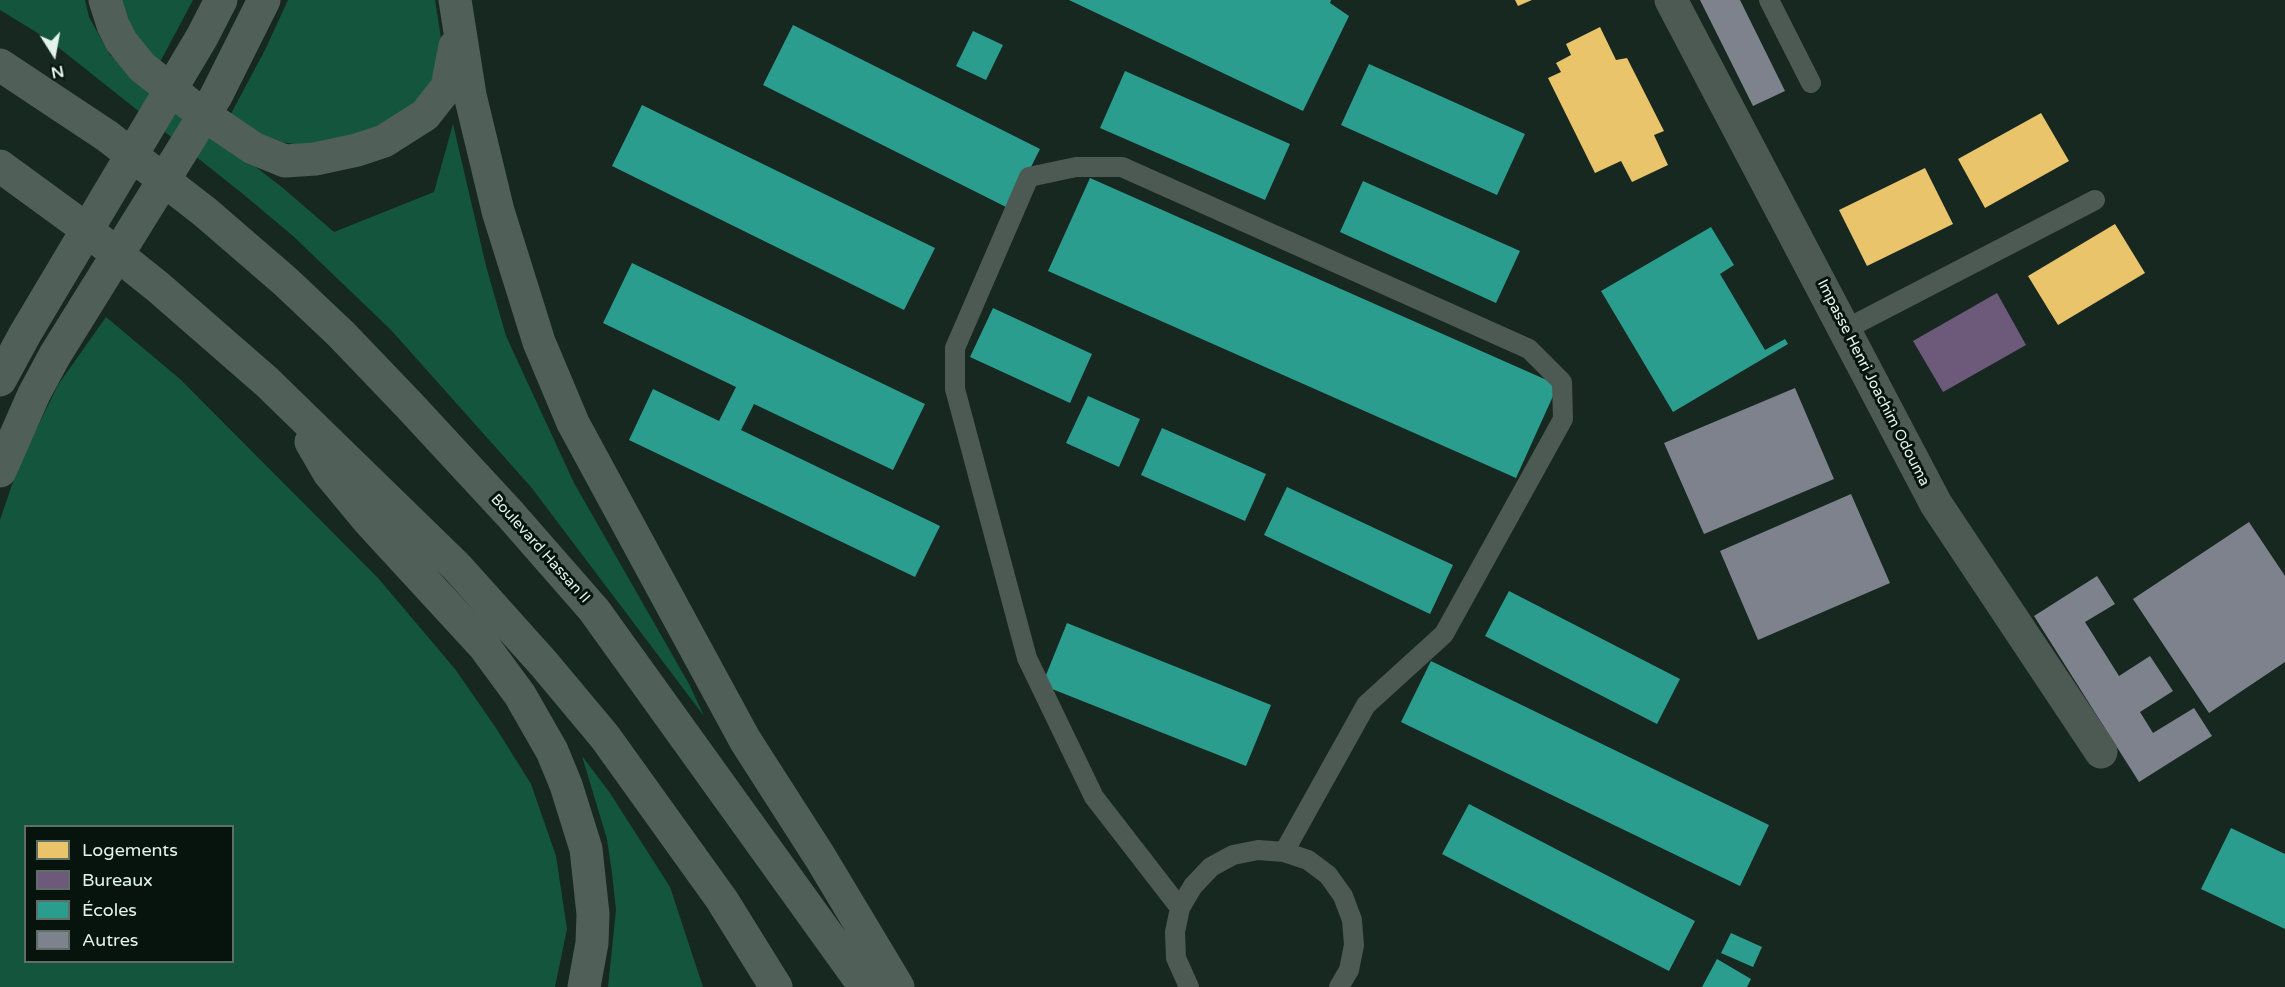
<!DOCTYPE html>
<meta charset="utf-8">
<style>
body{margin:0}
#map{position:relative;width:2285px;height:987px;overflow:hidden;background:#162820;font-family:"Varela Round",sans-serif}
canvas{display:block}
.legend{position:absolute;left:24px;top:825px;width:210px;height:138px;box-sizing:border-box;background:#07140e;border:2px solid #5f6e66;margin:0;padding:8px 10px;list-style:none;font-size:18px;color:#e2f4ea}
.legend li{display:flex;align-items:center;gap:12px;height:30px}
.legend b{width:30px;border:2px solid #5f6e66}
.north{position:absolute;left:24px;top:24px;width:60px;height:60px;-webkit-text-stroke:4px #07140e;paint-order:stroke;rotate:169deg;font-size:16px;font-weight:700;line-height:24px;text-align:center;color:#e2f4ea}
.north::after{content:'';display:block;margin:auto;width:21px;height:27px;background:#e2f4ea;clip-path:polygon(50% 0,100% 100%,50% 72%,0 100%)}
</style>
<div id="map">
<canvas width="2285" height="987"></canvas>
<ul class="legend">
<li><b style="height:16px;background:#e9c46a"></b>Logements</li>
<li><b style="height:16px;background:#6d597a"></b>Bureaux</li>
<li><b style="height:16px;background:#2a9d8f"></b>Écoles</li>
<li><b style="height:16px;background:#7e828c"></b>Autres</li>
</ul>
<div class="north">N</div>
</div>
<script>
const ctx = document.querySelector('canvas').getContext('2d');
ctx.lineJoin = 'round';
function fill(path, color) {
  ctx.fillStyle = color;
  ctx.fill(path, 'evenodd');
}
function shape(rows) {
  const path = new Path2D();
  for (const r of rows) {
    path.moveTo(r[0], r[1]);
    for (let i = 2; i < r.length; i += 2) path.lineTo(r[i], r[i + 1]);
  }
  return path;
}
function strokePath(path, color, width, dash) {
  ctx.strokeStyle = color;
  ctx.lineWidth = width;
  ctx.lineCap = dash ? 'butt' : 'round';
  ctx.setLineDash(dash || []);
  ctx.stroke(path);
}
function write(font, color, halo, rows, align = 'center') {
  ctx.font = font + ' "Varela Round",sans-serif';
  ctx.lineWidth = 6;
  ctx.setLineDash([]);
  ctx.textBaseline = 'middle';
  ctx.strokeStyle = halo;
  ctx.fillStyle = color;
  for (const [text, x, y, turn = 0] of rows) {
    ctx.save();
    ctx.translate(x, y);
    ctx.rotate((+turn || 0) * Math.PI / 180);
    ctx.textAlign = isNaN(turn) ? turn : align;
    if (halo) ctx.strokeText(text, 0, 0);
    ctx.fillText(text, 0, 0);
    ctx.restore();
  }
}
fill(shape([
 [0,0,85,0,89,17,110,55,283,188,334,232,434,192,453,124,486,266,506,336,574,483,689,684,704,716,531,487,391,330,293,236,243,194,49,40,0,10],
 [121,0,193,0,159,64,140,42,130,24],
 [288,0,435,0,441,38,441,55,424,101,358,136,301,145,281,142,227,121,265,50],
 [106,317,180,379,378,578,455,669,496,728,531,784,556,856,567,929,555,987,0,987,0,520,18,467,58,385],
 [26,826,232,826,232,962,26,962],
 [582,756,610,793,670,887,703,987,608,987,616,910,612,873,607,839]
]), '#13563d');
fill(shape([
 [1515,0,1532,0,1518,6],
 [1600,27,1616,60,1627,58,1664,131,1654,135,1668,165,1632,182,1621,161,1595,173,1548,78,1561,72,1556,63,1571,55,1566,44],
 [2041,113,2069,161,1985,208,1958,159],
 [1925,168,1953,224,1867,266,1839,210],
 [2115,224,2145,273,2058,325,2028,276]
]), '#e9c46a');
fill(shape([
 [1997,293,2026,345,1943,392,1913,341]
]), '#6d597a');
fill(shape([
 [1069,0,1331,0,1330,3,1349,16,1303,111],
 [793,25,1040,149,1010,209,763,85],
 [973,31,1003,45,986,80,956,66],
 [1369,64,1525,134,1497,195,1341,125],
 [1125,71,1290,144,1265,200,1100,128],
 [642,105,935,248,904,310,612,166],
 [1090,178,1558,385,1516,478,1048,271],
 [1363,181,1520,251,1496,303,1340,232],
 [1711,227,1734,265,1720,274,1765,350,1785,339,1788,344,1673,412,1601,291],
 [632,263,925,404,893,470,754,404,741,430,940,526,915,577,629,440,653,389,719,421,736,387,603,323],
 [993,308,1092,354,1070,403,970,357],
 [1088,396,1140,419,1119,467,1066,443],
 [1162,428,1266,474,1245,521,1141,475],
 [1287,487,1453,565,1430,614,1264,535],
 [1509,591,1680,679,1657,724,1485,636],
 [1067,623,1271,705,1246,766,1042,685],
 [1431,661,1769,825,1740,886,1401,722],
 [1469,804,1695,921,1669,971,1442,854],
 [2231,828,2285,854,2285,929,2201,889],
 [1731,933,1762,947,1753,967,1721,953],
 [1717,959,1751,979,1747,987,1702,987]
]), '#2a9d8f');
fill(shape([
 [1700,0,1740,0,1785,91,1753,106],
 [1795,388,1834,479,1704,534,1664,443],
 [1851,494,1890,583,1758,640,1720,551],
 [2249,522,2285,576,2285,662,2209,713,2133,599],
 [2097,576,2115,604,2085,622,2119,676,2150,656,2173,691,2140,712,2153,733,2194,708,2212,736,2139,782,2034,616]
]), '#7e828c');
strokePath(shape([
 [1769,0,1811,83],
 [1846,329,2095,200],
 [1180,908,1094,797,1027,658,955,389,955,348,1029,177,1076,167,1122,167,1529,349,1562,382,1563,419,1444,634,1366,705,1284,852],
 [1189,987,1176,958,1175,932,1180,908,1193,886,1211,867,1233,855,1258,850,1284,852,1308,860,1328,875,1343,896,1352,920,1354,945,1349,970,1339,987]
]), '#4d5953', 20);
strokePath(shape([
 [1671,0,1936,504,2101,752]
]), '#4d5953', 33);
strokePath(shape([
 [105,0,113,25,121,41,142,67,197,110,253,148,285,161,315,159,357,150,384,141,425,115,447,87,455,46],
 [455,0,470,95,498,211,539,342,573,423,745,740,820,857,898,987],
 [0,65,107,136,205,212,286,282,341,334,409,405,510,514,594,610,865,987],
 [0,166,78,223,158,287,267,382,457,567,544,664,605,737,722,900,776,987],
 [0,380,25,334,202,37,221,0],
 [311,442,329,473,368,520,484,646,520,695,552,751,566,785,586,849,593,914,592,943,584,987],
 [0,471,34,394,55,355,216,96,264,0]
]), '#506058', 33);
write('15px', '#e2f4ea', '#07140e', [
 ["Impasse Henri Joachim Odouma",1873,383,63],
 ["Boulevard Hassan II",540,549,48]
]);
</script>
